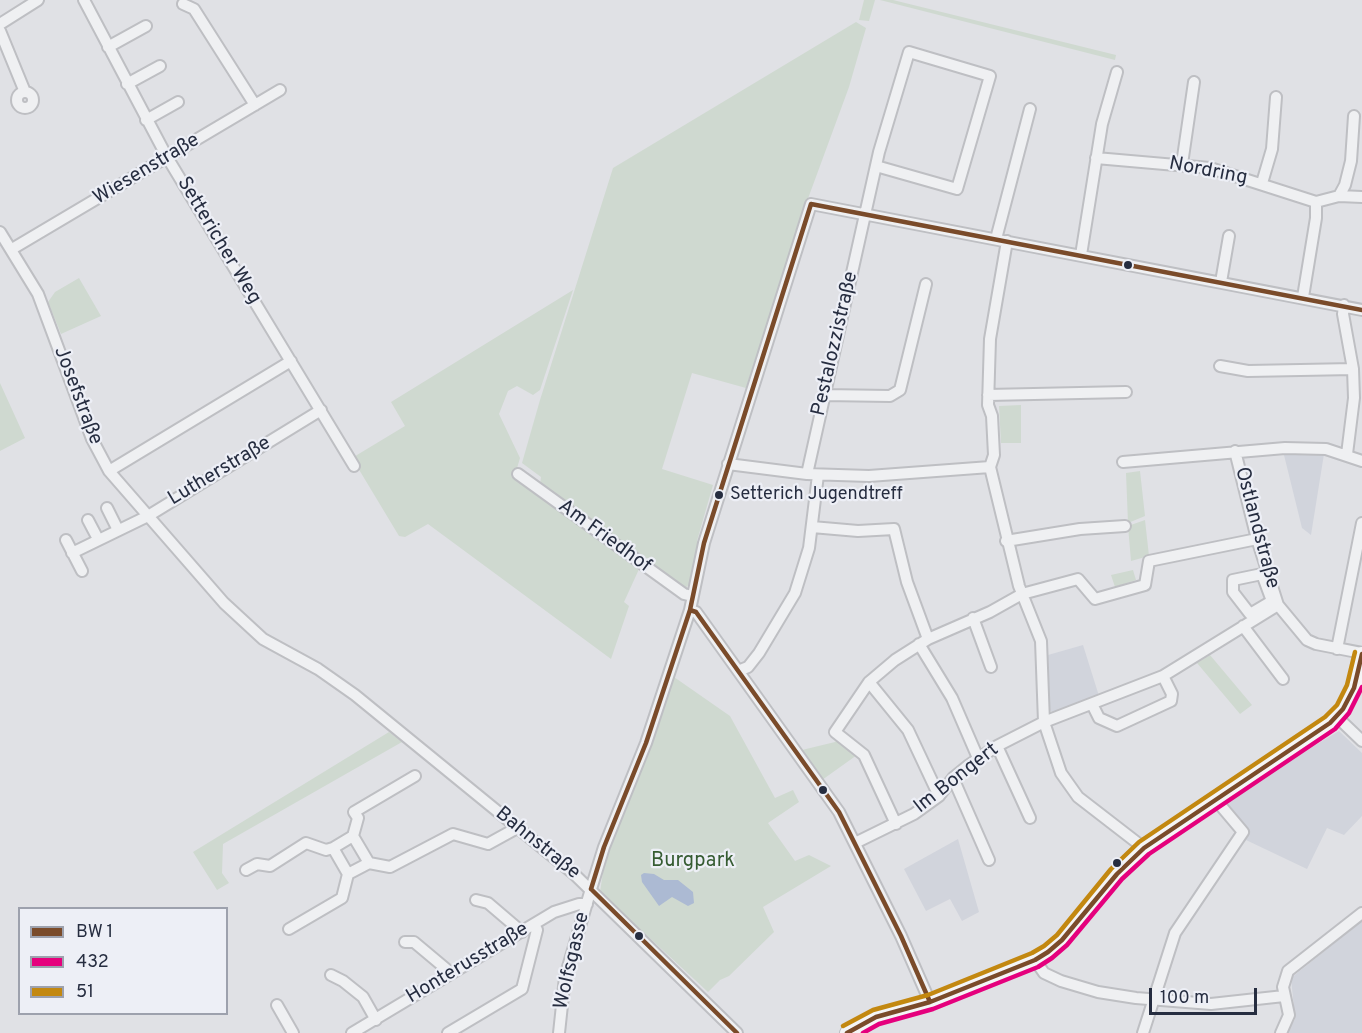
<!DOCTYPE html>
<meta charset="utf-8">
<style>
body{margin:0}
#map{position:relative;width:1362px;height:1033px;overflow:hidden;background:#e0e1e5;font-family:Overpass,sans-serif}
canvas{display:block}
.legend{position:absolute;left:18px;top:907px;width:210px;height:108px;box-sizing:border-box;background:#edeff6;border:2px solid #9da1ad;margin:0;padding:8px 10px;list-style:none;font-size:18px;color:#262d40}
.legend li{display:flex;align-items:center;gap:12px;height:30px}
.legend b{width:30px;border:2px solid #9da1ad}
.scale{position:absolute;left:1149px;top:988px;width:108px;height:27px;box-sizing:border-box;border:3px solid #262d40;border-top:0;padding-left:8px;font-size:18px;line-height:21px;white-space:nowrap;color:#262d40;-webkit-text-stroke:4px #edeff6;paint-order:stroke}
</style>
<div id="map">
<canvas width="1362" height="1033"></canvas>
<ul class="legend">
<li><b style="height:8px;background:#7a4b2a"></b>BW 1</li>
<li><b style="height:8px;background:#e5007d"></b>432</li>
<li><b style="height:8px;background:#c38810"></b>51</li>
</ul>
<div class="scale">100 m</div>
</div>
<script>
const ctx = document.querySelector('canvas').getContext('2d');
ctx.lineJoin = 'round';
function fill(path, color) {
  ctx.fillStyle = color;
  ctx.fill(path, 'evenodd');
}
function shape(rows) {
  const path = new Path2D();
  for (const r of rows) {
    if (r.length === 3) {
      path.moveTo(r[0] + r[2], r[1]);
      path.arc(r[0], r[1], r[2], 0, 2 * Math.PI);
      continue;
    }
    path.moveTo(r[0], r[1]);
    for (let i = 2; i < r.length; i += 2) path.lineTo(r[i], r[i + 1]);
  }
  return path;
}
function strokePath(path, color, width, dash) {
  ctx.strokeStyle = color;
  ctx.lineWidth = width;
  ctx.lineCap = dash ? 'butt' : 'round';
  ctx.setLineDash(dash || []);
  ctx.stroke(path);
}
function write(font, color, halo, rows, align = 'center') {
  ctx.font = font + ' Overpass,sans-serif';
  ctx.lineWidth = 4.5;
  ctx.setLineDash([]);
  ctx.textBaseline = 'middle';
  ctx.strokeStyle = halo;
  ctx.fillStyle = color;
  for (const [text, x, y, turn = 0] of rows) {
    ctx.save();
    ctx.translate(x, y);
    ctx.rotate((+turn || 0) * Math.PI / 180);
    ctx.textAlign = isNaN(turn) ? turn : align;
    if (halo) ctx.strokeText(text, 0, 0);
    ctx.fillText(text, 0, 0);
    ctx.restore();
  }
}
fill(shape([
 [1283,451,1324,454,1311,535,1302,528],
 [1083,645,1099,696,1054,713,1049,710,1048,655],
 [1339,731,1362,753,1362,816,1344,835,1327,828,1307,869,1246,840,1249,833,1222,801],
 [958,839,979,912,962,921,950,899,926,911,904,869],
 [1362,921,1362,1033,1287,1033,1295,1019,1291,978]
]), '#d1d4dc');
fill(shape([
 [864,0,875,0,869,21,859,20],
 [880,0,893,0,1116,55,1115,60],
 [856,22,866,28,849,87,806,204,746,388,692,373,662,469,713,485,697,541,699,551,691,582,683,591,540,485,541,477,522,463,540,400,613,168],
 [79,278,101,316,61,334,48,302,55,292],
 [573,290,540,390,533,395,517,386,508,391,499,414,520,458,515,475,640,567,624,602,629,606,611,659,428,524,405,537,399,536,352,458,405,426,391,402],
 [0,383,25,438,0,451],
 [1021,405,1021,443,1001,443,999,406],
 [1140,471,1145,516,1128,523,1126,473],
 [1145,520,1149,556,1131,561,1128,526],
 [1133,570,1136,580,1115,587,1111,575],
 [1210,655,1252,705,1240,714,1197,663],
 [674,677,730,716,775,798,793,790,799,802,768,823,795,861,809,855,831,866,763,907,774,932,729,976,720,980,708,992,600,892,603,872,612,842,651,747],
 [389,732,402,742,223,844,222,873,229,883,217,890,193,852],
 [838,739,857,755,822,780,802,750,835,742]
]), '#cfd9d0');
fill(shape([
 [644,873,654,874,664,880,678,880,693,892,694,903,688,906,672,897,659,906,642,882,641,875]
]), '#acbad3');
const minor = shape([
 [84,0,167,157,354,466],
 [183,4,194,9,255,105],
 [0,24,38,0],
 [0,31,25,92],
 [108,47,146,26],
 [127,84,160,66],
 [25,100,8],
 [146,120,178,102],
 [1096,158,1210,168,1316,202],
 [1182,164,1194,82],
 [1262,183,1272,149,1276,97],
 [1339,196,1362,197],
 [1316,202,1339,196,1345,185,1351,161,1354,116],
 [0,232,38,294,92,439,109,471,224,603,263,639,318,669,355,695,573,873,737,1033],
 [996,239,1030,109],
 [1007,241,990,339,988,405,992,416,994,455,990,467,1019,586,1041,641,1044,722,1061,773,1078,797,1144,848],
 [12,249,280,90],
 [1081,255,1102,124,1117,72],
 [1221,282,1229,236],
 [1303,297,1316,218,1316,202],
 [1344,305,1343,314,1353,369,1354,398,1347,454],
 [1220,366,1248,371,1353,369],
 [824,395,890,396,900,390,926,284],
 [988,395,1126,392],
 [1235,451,1257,539,1278,605,1307,640,1316,644,1362,653],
 [1123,462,1285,448,1326,449,1362,461],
 [728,464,807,474,869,476,990,467],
 [109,471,291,361],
 [518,474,684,594,692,596],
 [807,474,879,152,909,52,990,76,957,189,876,166],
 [107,508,118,530],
 [88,520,98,539],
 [812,527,858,531,894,529,907,582,928,639],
 [66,540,82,571],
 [1006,541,1080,529,1125,526],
 [72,553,148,516,321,410],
 [1262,574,1272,601,1250,614,1233,592,1233,580,1262,574],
 [690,610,696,612,839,812,901,936,930,1002],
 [973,618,991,667],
 [1243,626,1283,679],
 [919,644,952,698,978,758],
 [1337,649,1362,523],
 [738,671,748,667,759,653,795,593,809,548,818,475],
 [869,682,908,730,939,796],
 [1092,704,1099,718,1117,726,1171,701,1172,694,1163,676],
 [1337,717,1362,741],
 [997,746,1030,818],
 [953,778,989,860],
 [896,824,864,755,835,732,869,682,895,660,928,639,990,612,1022,594,1078,579,1095,599,1145,585,1149,561,1257,539],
 [353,836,369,863],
 [855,843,914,814,939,796,953,778,969,765,997,746,1044,722,1163,676,1278,605],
 [333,848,348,874],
 [246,870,257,864,270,866,306,843,326,850,333,848,353,836,358,818,354,812,415,776],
 [476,900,488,903,522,932],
 [289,929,342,898,348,874,369,863,390,867,453,834,488,844,517,828],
 [405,942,414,942,451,973],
 [1035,960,1044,973,1061,981,1098,992,1136,998,1211,1004,1284,996],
 [331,975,343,981,363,997,376,1020],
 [277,1005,293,1033],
 [352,1033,554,912,579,904,587,904],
 [448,1033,522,989,537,930,534,924],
 [559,1033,565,977,591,889,604,847,646,743,690,610,704,543,811,204,1362,310],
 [1143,1033,1175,933,1243,832,1216,800],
 [1281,1033,1289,1015,1283,987,1288,971,1362,913]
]);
const major = shape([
 [847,1033,876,1017,930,1002,1035,960,1048,952,1062,940,1117,874,1144,848,1330,723,1343,709,1354,688,1362,654]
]);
strokePath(minor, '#bebfc3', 14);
strokePath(major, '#bcbec3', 16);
strokePath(minor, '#eff0f2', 10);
strokePath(major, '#f4f5f6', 14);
strokePath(shape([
 [811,204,1362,310],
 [690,610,696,612,839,812,901,936,930,1002],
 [591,889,604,847,646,743,690,610,704,543,811,204],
 [591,889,737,1033],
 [847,1033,876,1017,930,1002,1035,960,1048,952,1062,940,1117,874,1144,848,1330,723,1343,709,1354,688,1362,654]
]), '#7a4b2a', 4.5);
strokePath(shape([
 [863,1033,879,1024,933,1009,1038,967,1052,958,1067,945,1122,879,1149,854,1335,729,1349,713,1362,687]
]), '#e5007d', 4.5);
strokePath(shape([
 [843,1026,873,1010,928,995,1032,953,1044,946,1057,935,1111,869,1139,842,1325,717,1337,705,1347,685,1355,652]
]), '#c38810', 4.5);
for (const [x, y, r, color] of [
 [1128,265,5,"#262d40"],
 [719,495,5,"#262d40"],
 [823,790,5,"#262d40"],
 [1117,863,5,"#262d40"],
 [639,936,5,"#262d40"]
]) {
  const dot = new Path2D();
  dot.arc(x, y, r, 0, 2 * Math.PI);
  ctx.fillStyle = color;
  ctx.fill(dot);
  strokePath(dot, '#edeff6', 2);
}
write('18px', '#262d40', '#edeff6', [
 ["Setterich Jugendtreff",730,495]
], 'left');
write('20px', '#262d40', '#edeff6', [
 ["Wiesenstraße",147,170,-31],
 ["Nordring",1208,172,11],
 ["Settericher Weg",218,241,59],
 ["Pestalozzistraße",836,344,-77],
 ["Josefstraße",77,396,69],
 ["Lutherstraße",220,472,-31],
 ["Ostlandstraße",1256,528,75],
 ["Am Friedhof",604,537,36],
 ["Im Bongert",957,779,-38],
 ["Bahnstraße",537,844,39],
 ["Wolfsgasse",573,961,-77],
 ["Honterusstraße",468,964,-31]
]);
write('20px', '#365c32', '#edeff6', [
 ["Burgpark",693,862]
]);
</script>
